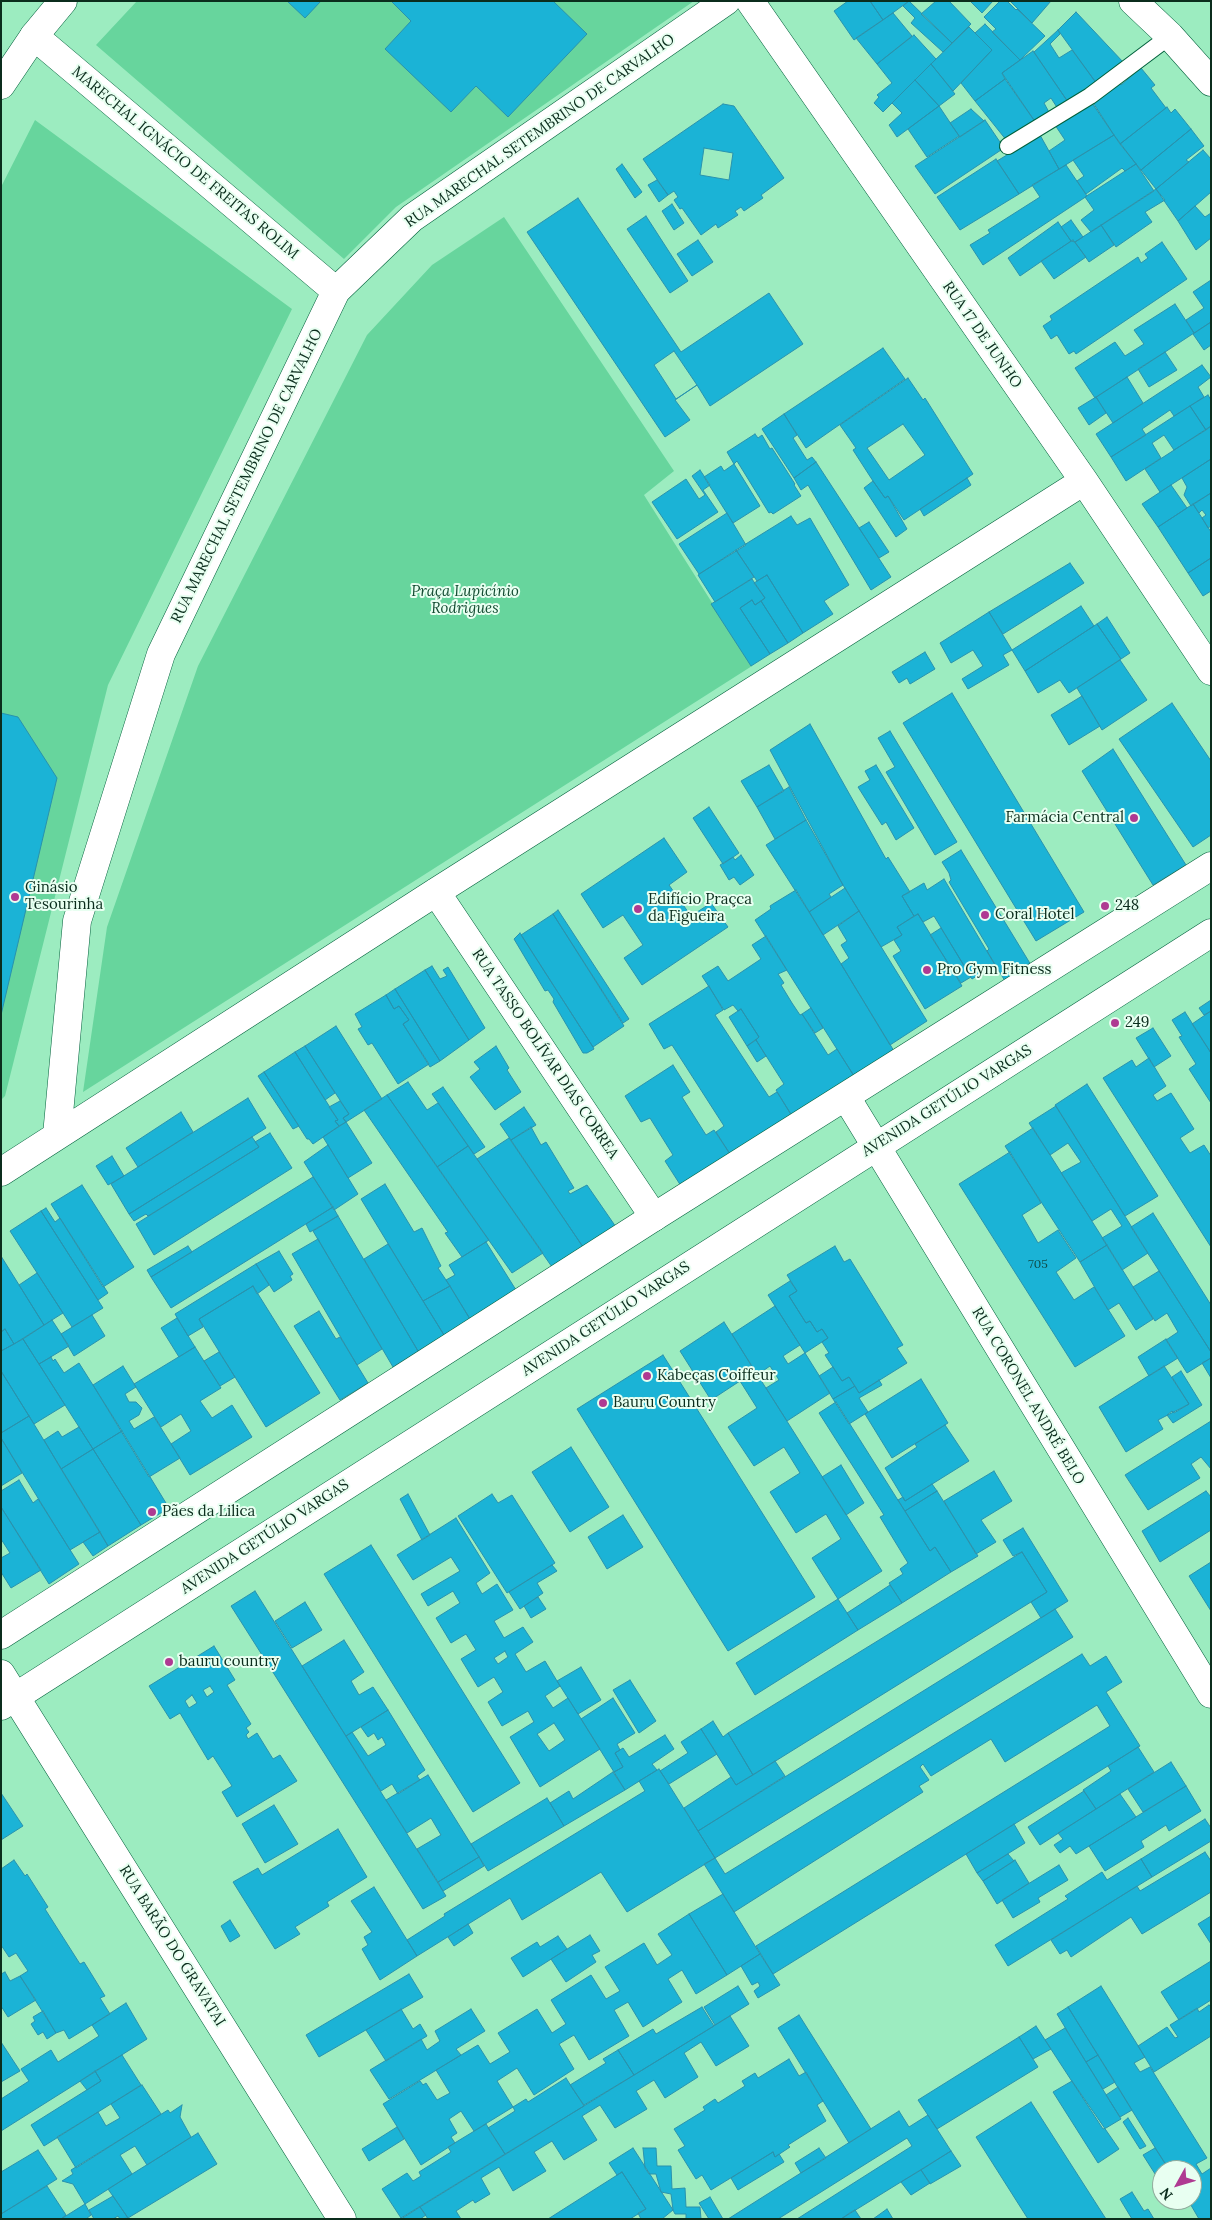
<!DOCTYPE html>
<meta charset="utf-8">
<style>
body{margin:0}
#map{position:relative;width:1212px;height:2220px;overflow:hidden;background:#9cecc0;font-family:Lora,serif}
canvas{display:block}
.frame{position:absolute;inset:0;border:2px solid #0b2d1d;pointer-events:none}
.north{position:absolute;left:1152px;top:2160px;width:50px;height:50px;box-sizing:border-box;background:#e8fff1;border:1px solid #90ab9c;border-radius:50%;rotate:231deg;font-size:14px;font-weight:700;line-height:20px;text-align:center;color:#0b2d1d}
.north::after{content:'';display:block;margin:auto;width:18px;height:22px;background:#af3a92;clip-path:polygon(50% 0,100% 100%,50% 72%,0 100%)}
</style>
<div id="map">
<canvas width="1212" height="2220"></canvas>
<div class="frame"></div>
<div class="north">N</div>
</div>
<script>
const ctx = document.querySelector('canvas').getContext('2d');
ctx.lineJoin = 'round';
function fill(path, color) {
  ctx.fillStyle = color;
  ctx.fill(path, 'evenodd');
}
function shape(rows) {
  const path = new Path2D();
  for (const r of rows) {
    path.moveTo(r[0], r[1]);
    for (let i = 2; i < r.length; i += 2) path.lineTo(r[i], r[i + 1]);
  }
  return path;
}
function strokePath(path, color, width, dash) {
  ctx.strokeStyle = color;
  ctx.lineWidth = width;
  ctx.lineCap = dash ? 'butt' : 'round';
  ctx.setLineDash(dash || []);
  ctx.stroke(path);
}
function write(font, color, halo, rows, align = 'center') {
  ctx.font = font + ' Lora,serif';
  ctx.lineWidth = 4;
  ctx.setLineDash([]);
  ctx.textBaseline = 'middle';
  ctx.strokeStyle = halo;
  ctx.fillStyle = color;
  for (const [text, x, y, turn = 0] of rows) {
    ctx.save();
    ctx.translate(x, y);
    ctx.rotate((+turn || 0) * Math.PI / 180);
    ctx.textAlign = isNaN(turn) ? turn : align;
    if (halo) ctx.strokeText(text, 0, 0);
    ctx.fillText(text, 0, 0);
    ctx.restore();
  }
}
fill(shape([
 [137,1,694,1,396,207,344,259,96,45],
 [35,120,292,309,108,685,5,1096,1,1100,1,187],
 [504,217,674,471,644,495,752,666,83,1092,107,927,198,666,367,335,432,265]
]), '#67d59d');
const building = shape([
 [287,1,321,1,305,18,287,1],
 [391,1,553,1,587,34,508,117,476,86,451,112,385,49,411,21,391,1],
 [848,1,870,1,883,20,854,40,834,11,848,1],
 [870,1,909,1,883,20,870,1],
 [909,1,952,43,943,52,911,23,915,18,903,6,909,1],
 [936,1,949,1,971,24,952,43,921,14,936,1],
 [970,1,993,1,982,13,970,1],
 [1000,1,1007,1,1016,10,1017,9,1045,36,1020,60,992,32,996,29,984,17,1000,1],
 [1010,1,1051,1,1032,23,1010,1],
 [1076,12,1124,63,1097,84,1058,30,1076,12],
 [893,13,912,36,877,64,856,38,893,13],
 [985,24,1020,60,1002,73,1005,79,975,101,961,83,992,50,975,33,985,24],
 [969,27,992,50,953,91,931,64,969,27],
 [1058,30,1060,34,1050,44,1059,58,1072,50,1097,84,1068,102,1034,52,1058,30],
 [914,35,936,59,883,112,874,103,879,97,877,95,892,83,877,64,914,35],
 [1033,51,1068,102,1058,109,1051,98,1044,103,1050,114,1036,123,1002,73,1033,51],
 [931,64,955,94,939,106,915,80,931,64],
 [1141,68,1155,85,1151,88,1166,108,1120,144,1092,103,1120,83,1121,85,1141,68],
 [1005,79,1036,123,1007,141,975,101,1005,79],
 [915,80,939,106,897,137,889,125,902,113,892,103,915,80],
 [1092,101,1114,135,1059,169,1049,151,1065,140,1055,125,1092,101],
 [723,104,734,106,784,178,761,195,763,198,744,211,741,207,735,211,738,215,718,228,716,224,701,235,682,208,680,209,674,200,678,197,674,191,668,195,643,159,723,104],
 [939,106,959,136,927,157,908,129,939,106],
 [1167,107,1171,113,1175,109,1191,129,1141,170,1120,144,1167,107],
 [971,109,984,121,960,137,950,123,971,109],
 [985,120,1004,148,935,194,915,166,985,120],
 [1191,129,1204,146,1186,160,1189,162,1156,189,1141,170,1191,129],
 [1040,135,1059,169,1019,194,997,161,1040,135],
 [1114,135,1136,164,1125,171,1122,168,1086,194,1077,181,1084,176,1073,160,1114,135],
 [704,148,733,153,729,180,700,175,704,148],
 [1203,150,1211,159,1211,192,1178,221,1156,189,1203,150],
 [996,159,1019,194,960,230,937,197,996,159],
 [622,164,642,192,635,198,616,169,622,164],
 [1136,164,1154,191,1091,232,1081,220,1094,210,1085,197,1136,164],
 [1066,165,1087,196,983,265,970,245,990,233,988,230,1040,197,1032,185,1066,165],
 [657,180,668,195,659,202,648,185,657,180],
 [1156,189,1165,200,1145,212,1152,222,1116,247,1101,225,1156,189],
 [578,198,681,352,769,293,803,344,710,406,697,385,675,400,690,420,665,437,527,232,578,198],
 [672,204,684,223,674,230,662,211,672,204],
 [1195,206,1205,217,1211,213,1211,238,1196,250,1178,221,1195,206],
 [646,216,688,281,670,293,627,229,646,216],
 [1071,220,1083,237,1075,242,1071,241,1061,227,1071,220],
 [1058,222,1071,241,1020,276,1008,258,1058,222],
 [1101,225,1114,245,1089,262,1075,242,1101,225],
 [698,240,713,262,692,276,677,254,698,240],
 [1073,240,1086,257,1054,279,1041,261,1073,240],
 [1162,242,1187,279,1076,354,1074,351,1069,354,1057,335,1051,339,1043,326,1052,320,1050,316,1138,257,1141,263,1148,258,1145,254,1162,242],
 [1211,280,1211,322,1194,333,1186,320,1204,308,1193,292,1211,280],
 [1175,304,1194,333,1095,398,1075,368,1115,342,1125,356,1144,344,1134,330,1175,304],
 [1211,322,1211,345,1204,350,1193,334,1211,322],
 [883,348,905,379,806,448,784,414,883,348],
 [674,351,697,385,676,399,654,365,674,351],
 [1165,352,1177,370,1149,387,1138,369,1165,352],
 [1202,365,1211,377,1198,387,1204,397,1174,416,1170,410,1142,429,1146,435,1111,457,1096,434,1202,365],
 [1127,377,1143,403,1113,423,1096,397,1127,377],
 [908,378,923,400,925,398,973,474,904,520,888,496,885,498,873,481,853,450,856,448,840,425,908,378],
 [1208,395,1211,400,1211,426,1206,430,1190,406,1208,395],
 [1096,397,1106,413,1089,425,1078,408,1096,397],
 [1190,406,1206,430,1174,450,1164,435,1152,443,1161,458,1126,481,1111,457,1190,406],
 [784,414,797,435,793,438,807,460,812,457,816,462,794,478,762,429,784,414],
 [903,424,925,455,889,480,867,448,903,424],
 [1211,426,1211,459,1160,492,1145,469,1211,426],
 [755,434,758,438,762,435,770,449,772,448,795,484,794,485,801,496,773,514,771,512,769,513,737,461,734,464,727,452,755,434],
 [1211,459,1211,493,1191,506,1184,495,1187,487,1182,478,1211,459],
 [816,462,891,577,871,590,808,485,801,490,794,478,816,462],
 [734,464,760,506,733,523,704,477,721,466,724,471,734,464],
 [700,470,710,485,703,490,718,512,677,539,652,502,686,479,699,499,705,495,692,476,700,470],
 [967,478,971,485,924,516,920,509,967,478],
 [873,481,885,498,888,496,907,529,896,537,864,488,873,481],
 [1171,485,1187,508,1158,527,1142,504,1171,485],
 [1211,493,1211,526,1208,528,1202,518,1206,515,1202,510,1199,513,1193,504,1211,493],
 [1193,504,1211,532,1211,558,1188,573,1158,527,1193,504],
 [727,513,746,545,699,574,679,544,727,513],
 [791,516,797,525,810,518,849,585,824,601,833,614,803,633,767,575,757,581,736,550,791,516],
 [869,522,889,552,879,558,859,528,869,522],
 [736,550,754,577,715,602,698,575,736,550],
 [1211,558,1211,591,1203,596,1188,573,1211,558],
 [1070,563,1084,583,1003,634,989,612,1070,563],
 [767,575,803,633,788,643,761,601,765,598,754,583,767,575],
 [752,579,765,598,755,605,752,600,740,608,770,654,751,666,711,604,752,579],
 [752,600,755,605,761,601,788,643,770,654,740,608,752,600],
 [1081,606,1094,626,1025,671,1012,650,1081,606],
 [989,612,1012,650,1003,655,1009,665,968,689,962,679,983,666,973,650,951,663,940,643,989,612],
 [1107,617,1130,653,1121,659,1097,624,1107,617],
 [1097,624,1121,659,1069,693,1060,680,1038,693,1025,671,1097,624],
 [925,652,935,669,910,684,907,678,899,683,892,672,925,652],
 [1120,660,1147,700,1102,730,1077,688,1120,660],
 [952,693,1084,912,1036,941,903,723,952,693],
 [1082,696,1100,726,1069,745,1051,715,1082,696],
 [1172,703,1211,761,1211,835,1193,847,1119,739,1172,703],
 [1,713,18,717,57,778,1,1015,1,713],
 [810,724,886,859,888,857,910,892,902,896,914,916,897,927,902,935,881,947,843,885,770,750,810,724],
 [890,731,957,842,935,855,886,772,895,767,878,738,890,731],
 [1113,749,1186,865,1153,885,1082,771,1113,749],
 [769,765,784,791,757,807,741,781,769,765],
 [876,765,914,828,896,840,886,822,882,825,858,787,870,780,865,771,876,765],
 [789,787,806,820,775,839,757,807,789,787],
 [709,807,739,853,723,864,693,818,709,807],
 [806,820,843,885,829,894,831,897,809,912,766,845,806,820],
 [664,838,687,872,669,885,691,916,711,903,728,927,642,985,624,958,643,945,623,915,603,928,581,894,664,838],
 [961,850,1031,965,1005,981,987,951,989,949,949,882,951,880,949,873,942,862,961,850],
 [741,855,754,875,740,885,734,877,729,880,720,865,733,857,735,860,741,855],
 [944,879,995,965,972,979,934,916,923,922,918,914,914,916,902,896,924,883,927,890,944,879],
 [845,888,859,911,823,935,809,912,845,888],
 [796,890,894,1051,854,1076,755,920,771,909,770,906,773,904,796,890],
 [558,910,629,1019,623,1023,553,914,558,910],
 [859,911,927,1021,890,1045,841,964,849,958,841,945,847,941,838,926,859,911],
 [553,914,624,1026,593,1047,521,935,553,914],
 [918,914,962,986,925,1009,893,956,901,951,894,940,902,935,897,927,918,914],
 [941,928,971,977,961,983,930,935,941,928],
 [520,933,593,1047,594,1049,587,1053,583,1053,553,1002,554,999,548,990,545,991,514,939,520,933],
 [766,936,787,970,778,974,784,983,781,985,792,1003,800,1015,802,1014,828,1055,837,1049,854,1076,792,1116,776,1090,784,1084,756,1040,759,1037,741,1009,738,1011,733,1005,724,1010,702,976,718,966,728,981,761,959,752,945,766,936],
 [432,966,440,979,447,976,443,970,448,967,485,1028,469,1040,425,970,432,966],
 [425,970,469,1040,440,1061,395,989,425,970],
 [709,986,723,1010,715,1015,769,1097,777,1092,792,1116,730,1154,716,1132,724,1126,672,1045,664,1049,649,1024,709,986],
 [395,989,440,1061,430,1067,403,1024,409,1020,399,1006,394,1009,386,995,395,989],
 [386,995,394,1009,399,1006,409,1020,403,1024,429,1064,398,1084,372,1043,368,1045,358,1029,362,1027,355,1014,386,995],
 [1211,1000,1211,1011,1204,1015,1199,1008,1211,1000],
 [811,1008,823,1028,815,1033,802,1014,811,1008],
 [741,1009,759,1037,747,1046,729,1017,741,1009],
 [1211,1011,1211,1053,1192,1024,1211,1011],
 [1185,1012,1211,1053,1211,1103,1189,1069,1196,1064,1179,1037,1182,1036,1172,1020,1185,1012],
 [336,1026,382,1099,346,1122,343,1118,349,1114,305,1046,336,1026],
 [1153,1028,1171,1056,1154,1067,1136,1038,1153,1028],
 [756,1040,766,1056,757,1062,747,1046,756,1040],
 [305,1046,335,1093,325,1100,295,1052,305,1046],
 [496,1046,509,1068,507,1070,521,1092,495,1110,470,1077,480,1069,474,1062,496,1046],
 [295,1052,338,1120,335,1121,339,1126,313,1144,309,1139,307,1139,264,1072,295,1052],
 [1149,1058,1166,1086,1153,1095,1157,1101,1171,1093,1194,1129,1180,1138,1190,1153,1204,1145,1211,1156,1211,1247,1103,1078,1132,1060,1136,1067,1149,1058],
 [673,1065,690,1092,682,1097,706,1135,714,1130,730,1154,681,1186,665,1161,673,1155,650,1118,641,1122,625,1096,673,1065],
 [264,1072,299,1126,293,1129,258,1076,264,1072],
 [408,1082,427,1110,438,1103,468,1146,437,1167,387,1095,408,1082],
 [1087,1084,1158,1196,1125,1216,1055,1105,1087,1084],
 [443,1087,485,1147,474,1154,432,1094,443,1087],
 [387,1095,489,1240,462,1257,445,1233,448,1232,364,1110,387,1095],
 [248,1098,266,1128,129,1214,111,1184,248,1098],
 [340,1101,349,1114,343,1118,346,1122,339,1126,335,1121,338,1120,329,1107,340,1101],
 [1056,1106,1148,1253,1122,1270,1102,1238,1122,1226,1111,1209,1092,1221,1061,1173,1081,1162,1068,1143,1050,1155,1029,1123,1056,1106],
 [524,1107,536,1125,511,1140,500,1124,524,1107],
 [181,1112,193,1132,138,1167,126,1148,181,1112],
 [346,1122,372,1163,348,1178,323,1137,346,1122],
 [531,1127,541,1145,546,1142,574,1188,568,1191,570,1194,587,1185,616,1227,583,1247,511,1140,531,1127],
 [1033,1128,1107,1245,1080,1262,1005,1146,1033,1128],
 [270,1133,292,1168,154,1255,136,1224,259,1147,255,1142,270,1133],
 [252,1137,259,1147,148,1216,146,1214,134,1221,129,1214,252,1137],
 [509,1138,583,1247,552,1267,477,1159,509,1138],
 [328,1145,358,1194,334,1210,304,1162,328,1145],
 [468,1146,543,1253,512,1273,437,1167,468,1146],
 [1010,1152,1041,1203,1022,1215,1038,1243,1058,1230,1076,1258,1056,1272,1074,1300,1094,1287,1125,1336,1075,1367,959,1184,1010,1152],
 [112,1156,124,1176,108,1185,96,1166,112,1156],
 [313,1177,333,1207,171,1308,151,1277,313,1177],
 [385,1184,414,1232,422,1228,441,1266,438,1268,450,1286,423,1301,361,1199,385,1184],
 [82,1185,134,1267,103,1287,51,1204,82,1185],
 [333,1207,338,1216,310,1232,306,1224,333,1207],
 [46,1208,55,1222,60,1218,108,1293,98,1300,41,1211,46,1208],
 [41,1211,103,1308,72,1327,10,1231,41,1211],
 [1153,1213,1211,1305,1211,1352,1131,1227,1153,1213],
 [338,1216,418,1351,393,1367,313,1231,338,1216],
 [318,1239,382,1349,357,1365,292,1254,318,1239],
 [486,1242,516,1290,470,1319,446,1280,455,1275,449,1265,486,1242],
 [388,1244,444,1335,418,1351,364,1259,388,1244],
 [1107,1245,1153,1319,1136,1330,1119,1303,1108,1310,1080,1262,1107,1245],
 [188,1246,192,1252,151,1277,147,1270,188,1246],
 [835,1246,844,1262,850,1259,903,1345,897,1348,907,1363,859,1393,849,1377,842,1381,825,1355,829,1353,822,1342,828,1338,822,1329,817,1332,810,1321,806,1323,789,1296,797,1291,787,1275,835,1246],
 [279,1251,293,1274,290,1276,292,1280,274,1292,256,1264,279,1251],
 [1,1256,44,1325,14,1344,5,1329,1,1332,1,1256],
 [256,1264,269,1285,257,1294,253,1286,199,1319,203,1327,188,1336,175,1314,256,1264],
 [1159,1271,1211,1352,1211,1358,1187,1373,1166,1340,1178,1332,1167,1313,1155,1321,1133,1287,1159,1271],
 [37,1273,63,1313,44,1325,19,1285,37,1273],
 [790,1281,797,1291,789,1296,806,1323,810,1321,817,1332,822,1329,828,1338,805,1353,768,1295,790,1281],
 [253,1286,320,1393,266,1427,199,1319,253,1286],
 [450,1286,470,1319,444,1335,423,1301,450,1286],
 [775,1306,800,1345,783,1356,788,1364,805,1353,830,1393,787,1421,766,1388,779,1380,770,1366,757,1375,732,1334,775,1306],
 [319,1311,336,1339,340,1337,368,1383,340,1400,294,1326,319,1311],
 [92,1315,105,1336,74,1356,61,1334,92,1315],
 [177,1318,195,1347,179,1357,161,1328,177,1318],
 [52,1320,69,1346,39,1364,23,1339,52,1320],
 [724,1322,882,1571,838,1599,812,1558,841,1539,826,1514,796,1533,770,1492,800,1473,784,1447,754,1466,728,1427,757,1408,740,1381,711,1400,680,1351,724,1322],
 [5,1329,14,1344,1,1351,1,1332,5,1329],
 [23,1339,65,1405,34,1424,1,1371,1,1351,23,1339],
 [1166,1339,1178,1358,1149,1376,1138,1357,1166,1339],
 [195,1347,221,1388,200,1401,212,1418,232,1405,252,1437,190,1475,171,1444,191,1431,181,1414,161,1427,134,1384,195,1347],
 [219,1352,235,1377,220,1386,204,1361,219,1352],
 [663,1355,815,1597,728,1651,577,1409,663,1355],
 [51,1357,53,1361,55,1359,64,1373,79,1363,122,1431,93,1449,39,1364,51,1357],
 [1211,1358,1211,1378,1202,1363,1211,1358],
 [123,1366,136,1387,125,1394,129,1402,136,1402,142,1408,139,1415,129,1421,134,1429,154,1417,180,1458,149,1477,93,1385,123,1366],
 [1164,1366,1189,1404,1158,1420,1163,1429,1126,1452,1099,1407,1164,1366],
 [833,1367,842,1381,849,1377,855,1386,833,1399,819,1376,833,1367],
 [1,1371,29,1416,1,1433,1,1371],
 [1181,1371,1202,1405,1173,1423,1167,1415,1172,1411,1174,1413,1189,1404,1172,1377,1181,1371],
 [921,1379,948,1423,892,1458,865,1414,921,1379],
 [879,1380,882,1385,859,1398,868,1412,849,1424,833,1399,855,1386,859,1393,879,1380],
 [836,1402,930,1551,935,1547,951,1572,902,1603,889,1583,903,1574,900,1569,908,1563,880,1517,884,1515,819,1413,836,1402],
 [29,1416,100,1532,70,1550,1,1438,1,1433,29,1416],
 [1211,1421,1211,1469,1201,1457,1191,1464,1200,1478,1148,1510,1125,1475,1211,1421],
 [945,1425,969,1461,905,1501,885,1468,917,1447,915,1444,945,1425],
 [79,1427,93,1449,61,1469,44,1440,58,1431,62,1437,79,1427],
 [122,1431,169,1508,141,1525,93,1449,122,1431],
 [1,1438,22,1473,1,1486,1,1438],
 [571,1447,609,1507,570,1532,532,1472,571,1447],
 [93,1449,141,1525,108,1546,61,1469,93,1449],
 [841,1465,864,1503,846,1515,822,1477,841,1465],
 [994,1471,1012,1501,981,1520,996,1542,976,1554,944,1501,994,1471],
 [19,1480,33,1503,38,1499,79,1564,49,1584,1,1507,1,1491,19,1480],
 [932,1484,937,1491,905,1511,898,1500,903,1497,905,1501,932,1484],
 [937,1491,978,1556,951,1572,935,1547,930,1551,905,1511,937,1491],
 [1206,1491,1211,1497,1211,1530,1160,1562,1142,1531,1206,1491],
 [408,1494,430,1535,422,1540,400,1499,408,1494],
 [492,1494,498,1503,512,1495,555,1563,507,1593,458,1516,492,1494],
 [1,1507,41,1570,11,1588,1,1572,1,1558,10,1553,1,1539,1,1507],
 [623,1515,643,1547,607,1569,588,1537,623,1515],
 [456,1518,490,1573,476,1583,482,1594,497,1584,513,1610,494,1621,504,1638,523,1627,533,1642,515,1654,526,1672,545,1661,560,1686,545,1696,553,1708,568,1698,600,1749,540,1787,510,1737,534,1722,528,1711,502,1726,488,1702,503,1692,494,1677,478,1687,461,1659,476,1650,466,1634,451,1643,436,1618,460,1603,453,1591,428,1606,421,1594,460,1571,451,1557,413,1580,397,1555,456,1518],
 [505,1651,508,1657,498,1664,494,1658,505,1651],
 [554,1723,565,1740,549,1751,537,1734,554,1723],
 [1023,1528,1068,1601,1041,1618,1031,1602,1047,1592,1022,1552,1013,1556,1003,1540,1023,1528],
 [100,1532,108,1546,93,1556,83,1542,100,1532],
 [371,1545,520,1783,473,1812,324,1574,371,1545],
 [1022,1552,1047,1592,753,1775,728,1733,1022,1552],
 [1211,1562,1211,1611,1189,1576,1211,1562],
 [552,1565,557,1571,537,1583,543,1593,520,1609,509,1592,552,1565],
 [890,1585,902,1603,858,1630,847,1613,890,1585],
 [255,1591,446,1896,423,1909,231,1606,255,1591],
 [538,1597,546,1609,531,1618,524,1606,538,1597],
 [838,1599,858,1630,755,1695,736,1663,838,1599],
 [305,1602,322,1630,292,1648,275,1621,305,1602],
 [1055,1609,1073,1637,715,1858,698,1831,1055,1609],
 [344,1640,364,1672,351,1681,359,1695,373,1687,388,1710,346,1736,302,1666,344,1640],
 [214,1646,235,1680,227,1685,251,1724,246,1728,249,1732,246,1735,248,1739,257,1733,273,1759,280,1755,297,1781,237,1817,222,1792,232,1786,213,1756,208,1760,180,1713,170,1719,149,1686,214,1646],
 [210,1686,214,1692,207,1697,203,1690,210,1686],
 [192,1695,197,1703,189,1708,185,1701,192,1695],
 [1082,1654,1090,1666,1106,1656,1122,1682,1106,1692,1140,1746,773,1974,756,1946,1110,1726,1097,1705,1005,1762,991,1739,931,1776,923,1764,920,1767,929,1780,919,1786,923,1792,734,1912,704,1864,715,1858,725,1874,1082,1654],
 [581,1667,601,1700,578,1714,557,1681,581,1667],
 [630,1680,656,1721,639,1733,613,1690,630,1680],
 [613,1698,635,1733,617,1744,620,1750,615,1753,623,1767,614,1772,581,1719,613,1698],
 [388,1710,425,1770,417,1776,420,1780,398,1794,392,1784,381,1791,346,1736,352,1732,368,1756,386,1745,382,1737,378,1740,374,1733,368,1737,361,1727,388,1710],
 [713,1721,723,1737,728,1733,753,1775,736,1785,701,1729,713,1721],
 [701,1729,717,1754,669,1784,660,1771,688,1753,681,1742,701,1729],
 [665,1735,674,1749,652,1764,657,1770,625,1790,614,1772,623,1767,615,1753,623,1748,629,1757,665,1735],
 [1138,1747,1154,1772,1096,1809,1083,1790,1111,1771,1108,1766,1138,1747],
 [775,1761,785,1776,698,1831,684,1808,731,1777,736,1785,775,1761],
 [1171,1762,1186,1786,1143,1812,1128,1789,1171,1762],
 [659,1769,715,1858,627,1912,601,1872,522,1920,510,1898,417,1956,407,1940,445,1916,444,1914,645,1791,639,1781,659,1769],
 [613,1772,625,1790,564,1826,550,1803,569,1791,573,1799,613,1772],
 [428,1775,479,1857,438,1882,417,1849,441,1835,431,1818,407,1833,386,1800,428,1775],
 [1186,1786,1201,1811,1169,1831,1166,1825,1141,1841,1144,1847,1105,1871,1089,1846,1186,1786],
 [1084,1791,1096,1809,1040,1845,1028,1827,1084,1791],
 [1,1793,23,1826,1,1840,1,1793],
 [1120,1794,1136,1817,1076,1854,1070,1846,1060,1853,1054,1845,1063,1839,1058,1833,1120,1794],
 [547,1798,564,1826,488,1871,471,1844,547,1798],
 [274,1805,298,1844,265,1863,242,1824,274,1805],
 [1205,1819,1211,1828,1211,1841,1152,1877,1141,1859,1205,1819],
 [1014,1824,1025,1843,977,1873,966,1854,1014,1824],
 [338,1829,367,1877,327,1902,329,1906,295,1927,300,1934,275,1949,233,1882,258,1868,262,1875,338,1829],
 [1205,1852,1211,1861,1211,1892,1142,1934,1131,1917,1071,1957,1067,1950,1060,1954,1051,1940,1137,1886,1140,1891,1205,1852],
 [1008,1854,1014,1861,983,1881,977,1873,1008,1854],
 [479,1857,484,1866,443,1891,438,1882,479,1857],
 [1141,1859,1152,1877,1008,1966,995,1945,1068,1899,1065,1896,1102,1872,1107,1880,1141,1859],
 [14,1860,25,1876,27,1874,48,1907,45,1909,80,1964,84,1962,105,1996,100,1998,110,2014,69,2039,64,2030,56,2033,20,1976,28,1971,16,1953,9,1957,1,1945,1,1869,14,1860],
 [1015,1860,1029,1883,997,1904,983,1881,1015,1860],
 [1059,1865,1068,1880,1038,1898,1040,1902,1013,1918,1002,1900,1059,1865],
 [374,1887,417,1956,380,1980,362,1949,368,1945,364,1937,372,1932,351,1901,374,1887],
 [723,1894,760,1954,727,1975,689,1914,723,1894],
 [689,1914,727,1975,696,1994,682,1970,668,1979,682,2002,643,2027,628,2002,614,2010,629,2036,589,2060,574,2035,559,2044,574,2069,534,2095,517,2068,497,2081,513,2107,474,2131,461,2111,449,2119,457,2133,451,2137,455,2143,421,2165,383,2104,420,2081,423,2085,426,2083,437,2100,450,2093,436,2070,478,2045,490,2064,510,2052,498,2033,537,2009,552,2033,566,2024,551,2000,591,1975,606,1999,620,1991,605,1967,644,1943,657,1965,672,1955,658,1934,689,1914],
 [1211,1916,1211,1944,1198,1924,1211,1916],
 [230,1920,240,1936,230,1942,221,1926,230,1920],
 [468,1924,473,1933,454,1946,448,1937,468,1924],
 [590,1935,600,1951,592,1955,596,1962,566,1982,551,1959,590,1935],
 [558,1936,567,1949,523,1977,511,1958,537,1942,540,1947,558,1936],
 [760,1954,780,1985,758,1998,754,1991,760,1986,758,1982,752,1985,741,1966,760,1954],
 [1211,1961,1211,2000,1179,2020,1161,1992,1211,1961],
 [5,1972,10,1981,20,1976,36,2000,8,2017,1,2006,1,1974,5,1972],
 [409,1974,423,1997,319,2057,306,2035,409,1974],
 [738,1986,749,2004,715,2025,704,2007,738,1986],
 [1101,1986,1145,2057,1134,2063,1140,2072,1150,2067,1207,2158,1196,2164,1202,2174,1211,2168,1211,2219,1199,2219,1188,2200,1192,2200,1192,2170,1169,2170,1068,2007,1101,1986],
 [126,2003,147,2039,1,2131,1,2099,29,2081,21,2069,51,2050,58,2062,99,2036,92,2025,126,2003],
 [1209,2005,1211,2007,1211,2036,1154,2072,1138,2046,1167,2027,1175,2038,1178,2037,1170,2025,1197,2008,1199,2012,1209,2005],
 [702,2007,714,2026,634,2075,618,2050,653,2029,656,2034,702,2007],
 [1068,2007,1098,2055,1086,2062,1057,2014,1068,2007],
 [401,2009,413,2029,420,2024,427,2036,386,2061,366,2030,401,2009],
 [471,2009,485,2031,456,2049,461,2055,389,2099,370,2070,421,2039,427,2050,440,2041,435,2031,471,2009],
 [43,2011,56,2033,47,2039,43,2032,38,2035,31,2024,35,2021,33,2017,43,2011],
 [799,2015,871,2129,849,2143,778,2028,799,2015],
 [730,2016,749,2046,716,2066,701,2042,684,2053,698,2077,665,2098,654,2080,636,2091,647,2109,615,2128,600,2105,582,2116,597,2140,564,2160,552,2141,534,2152,546,2171,513,2191,499,2167,481,2178,490,2194,475,2203,473,2200,456,2211,461,2219,428,2219,420,2207,730,2016],
 [1036,2026,1051,2049,1033,2059,1019,2037,1036,2026],
 [1065,2028,1121,2119,1106,2128,1103,2129,1045,2040,1065,2028],
 [1019,2037,1038,2067,937,2129,918,2100,1019,2037],
 [1,2042,20,2071,1,2082,1,2042],
 [618,2050,634,2075,584,2105,570,2085,606,2063,603,2059,618,2050],
 [122,2055,141,2085,44,2146,31,2125,101,2081,95,2071,122,2055],
 [1098,2055,1115,2082,1103,2089,1086,2062,1098,2055],
 [789,2059,799,2076,806,2072,823,2101,817,2105,826,2121,788,2145,790,2147,775,2157,773,2152,711,2190,702,2175,696,2179,678,2150,685,2146,674,2129,705,2110,703,2107,715,2099,718,2103,745,2086,742,2081,755,2073,758,2078,789,2059],
 [95,2071,101,2081,87,2090,80,2081,95,2071],
 [566,2078,584,2106,505,2154,488,2128,515,2111,513,2107,526,2099,528,2102,566,2078],
 [1072,2081,1119,2149,1098,2163,1053,2092,1072,2081],
 [142,2085,161,2114,76,2168,57,2137,98,2112,106,2126,120,2118,111,2104,142,2085],
 [1118,2087,1132,2110,1120,2117,1106,2095,1118,2087],
 [1031,2102,1106,2219,1028,2219,976,2137,1031,2102],
 [182,2105,180,2117,191,2137,147,2165,135,2146,120,2155,132,2174,85,2204,73,2184,62,2181,73,2174,71,2170,168,2110,170,2113,182,2105],
 [899,2111,909,2127,928,2115,951,2151,841,2219,797,2219,912,2146,907,2138,778,2219,728,2219,899,2111],
 [1128,2118,1146,2146,1140,2149,1123,2122,1128,2118],
 [486,2124,505,2154,401,2218,382,2189,407,2173,413,2181,421,2176,419,2172,451,2152,448,2147,486,2124],
 [397,2127,404,2139,369,2161,362,2149,397,2127],
 [198,2133,217,2164,128,2218,108,2189,198,2133],
 [633,2148,673,2210,662,2219,641,2219,638,2213,646,2209,622,2172,617,2175,609,2163,633,2148],
 [643,2148,656,2148,657,2166,671,2166,672,2189,685,2188,686,2207,700,2207,701,2219,686,2219,686,2214,675,2214,673,2210,671,2194,661,2192,656,2174,649,2174,645,2168,643,2148],
 [819,2148,826,2158,801,2173,795,2163,819,2148],
 [1155,2148,1169,2169,1162,2170,1162,2174,1157,2177,1143,2155,1155,2148],
 [38,2150,57,2179,1,2214,1,2172,38,2150],
 [951,2151,961,2166,930,2184,921,2170,951,2151],
 [773,2152,775,2157,779,2154,784,2162,738,2190,731,2178,773,2152],
 [921,2170,930,2183,911,2195,901,2182,921,2170],
 [622,2172,646,2209,630,2219,548,2219,622,2172],
 [47,2186,66,2215,61,2219,1,2219,1,2214,47,2186],
 [1132,2192,1144,2211,1148,2209,1154,2219,1132,2219,1120,2199,1132,2192],
 [113,2196,128,2218,120,2219,118,2216,113,2219,94,2219,89,2210,113,2196],
 [710,2197,723,2219,709,2219,699,2203,710,2197],
 [85,2204,91,2215,86,2219,61,2219,85,2204],
 [420,2207,426,2215,420,2219,401,2219,420,2207],
 [887,2209,893,2219,873,2219,887,2209],
 [855,2210,861,2219,841,2219,851,2212,855,2210]
]);
fill(building, '#1bb3d6');
strokePath(building, '#2992ad', 1);
const service = shape([
 [1008,146,1090,96,1170,36]
]);
const minor = shape([
 [750,1,1084,481,1211,671],
 [34,36,336,291],
 [436,892,654,1217],
 [846,1097,1211,1694],
 [57,1135,77,921,161,654,336,291,412,218,726,1],
 [1,1172,436,892,1084,481]
]);
const tertiary = shape([
 [1,1674,342,2219]
]);
const secondary = shape([
 [1133,1,1170,36,1211,82],
 [1,85,34,36,63,1],
 [1,1635,654,1217,1211,866],
 [1,1706,1211,933]
]);
strokePath(service, '#00603b', 18);
strokePath(minor, '#00603b', 29);
strokePath(tertiary, '#00603b', 29);
strokePath(secondary, '#00603b', 29);
strokePath(service, '#fff', 16);
strokePath(minor, '#fff', 28);
strokePath(tertiary, '#fff', 28);
strokePath(secondary, '#fff', 28);
for (const [x, y, r, color] of [
 [1134,818,5,"#af3a92"],
 [15,897,5,"#af3a92"],
 [1105,906,5,"#af3a92"],
 [638,909,5,"#af3a92"],
 [985,915,5,"#af3a92"],
 [927,970,5,"#af3a92"],
 [1115,1023,5,"#af3a92"],
 [647,1376,5,"#af3a92"],
 [603,1403,5,"#af3a92"],
 [152,1512,5,"#af3a92"],
 [169,1662,5,"#af3a92"]
]) {
  const dot = new Path2D();
  dot.arc(x, y, r, 0, 2 * Math.PI);
  ctx.fillStyle = color;
  ctx.fill(dot);
  strokePath(dot, '#e8fff1', 2);
}
write('12px', '#0f4e4b', null, [
 ["705",1038,1265]
]);
write('15px', '#0b2d1d', '#e8fff1', [
 ["RUA MARECHAL SETEMBRINO DE CARVALHO",540,131,-35],
 ["MARECHAL IGNÁCIO DE FREITAS ROLIM",185,163,40],
 ["RUA 17 DE JUNHO",982,335,55],
 ["RUA MARECHAL SETEMBRINO DE CARVALHO",247,476,-64],
 ["RUA TASSO BOLÍVAR DIAS CORREA",545,1054,56],
 ["AVENIDA GETÚLIO VARGAS",947,1101,-32],
 ["AVENIDA GETÚLIO VARGAS",606,1319,-33],
 ["RUA CORONEL ANDRÉ BELO",1028,1396,59],
 ["AVENIDA GETÚLIO VARGAS",265,1537,-33],
 ["RUA BARÃO DO GRAVATAI",172,1946,58]
]);
write('italic 15px', '#134c32', '#e8fff1', [
 ["Praça Lupicínio",465,592],
 ["Rodrigues",465,609]
]);
write('15px', '#0b2d1d', '#e8fff1', [
 ["Farmácia Central",1124,818,"right"],
 ["Ginásio",25,888],
 ["Tesourinha",25,905],
 ["Edifício Praçca",648,900],
 ["da Figueira",648,917],
 ["248",1115,906],
 ["Coral Hotel",995,915],
 ["Pro Gym Fitness",937,970],
 ["249",1125,1023],
 ["Kabeças Coiffeur",657,1376],
 ["Bauru Country",613,1403],
 ["Pães da Lilica",162,1512],
 ["bauru country",179,1662]
], 'left');
</script>
